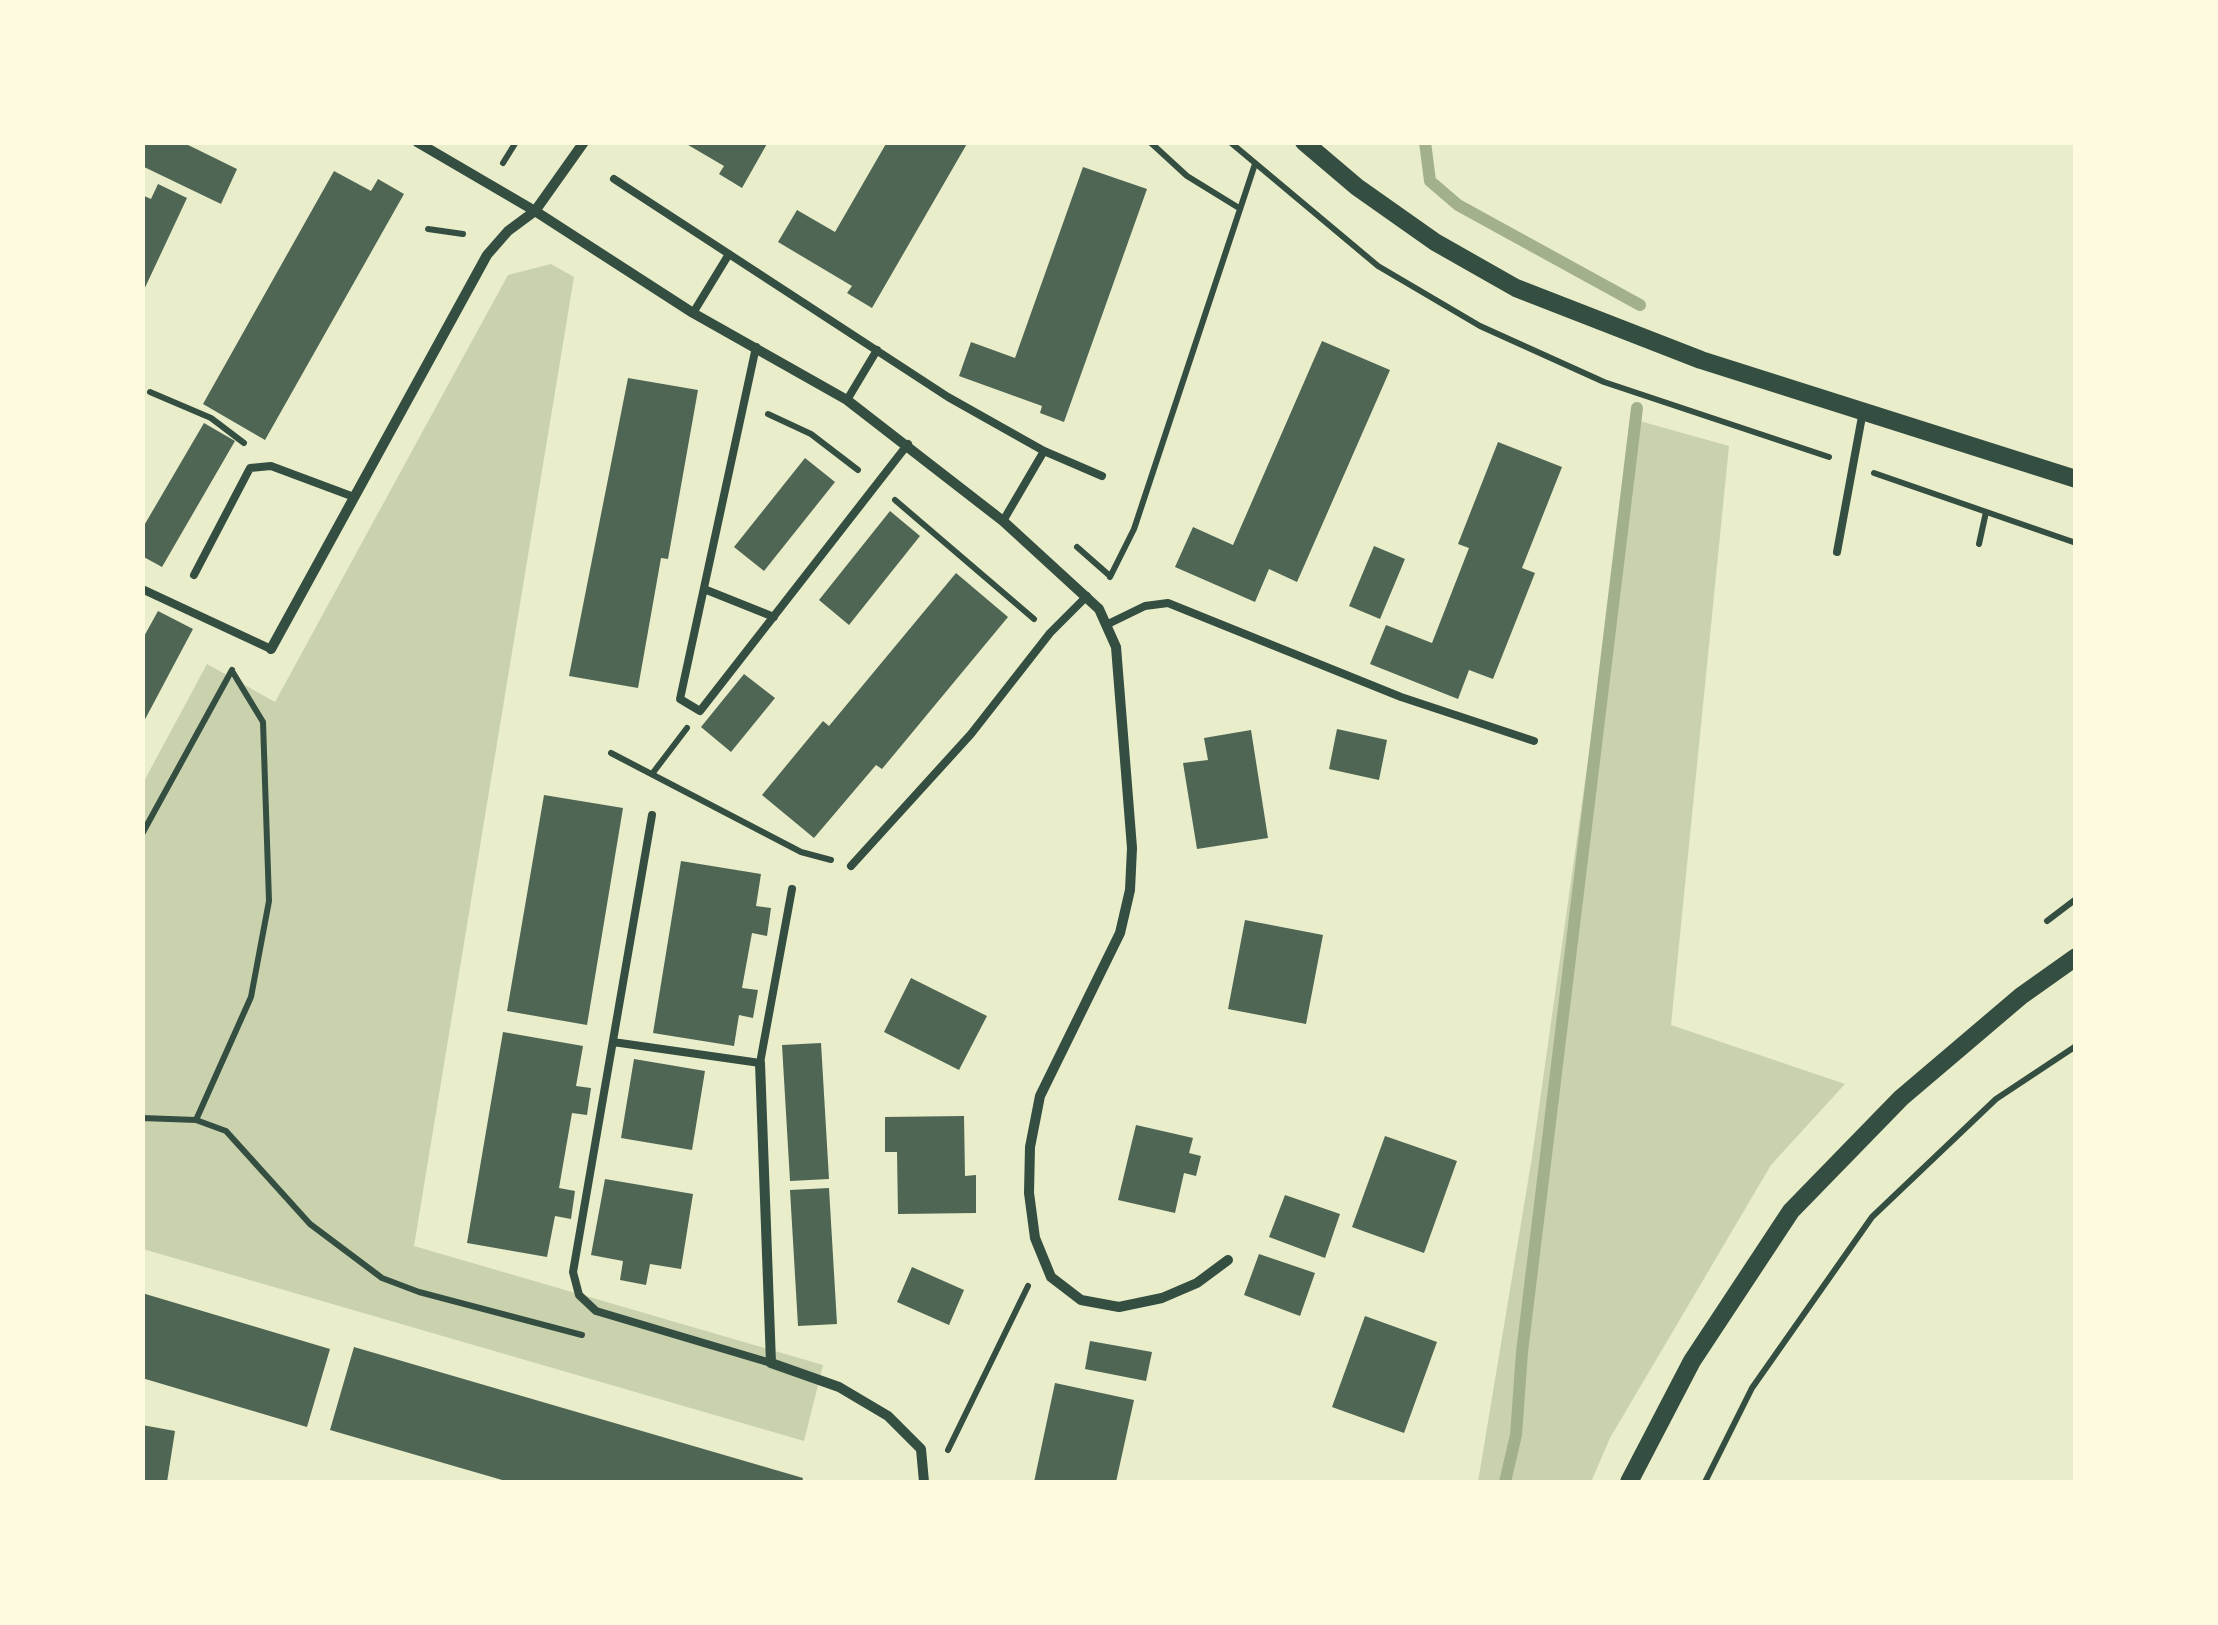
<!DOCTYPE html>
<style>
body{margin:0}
#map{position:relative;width:2218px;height:1625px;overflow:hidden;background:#e9edc9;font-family:"IBM Plex Serif",serif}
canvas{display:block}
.frame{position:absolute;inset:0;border:145px solid #fefae0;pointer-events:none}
</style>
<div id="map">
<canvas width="2218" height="1625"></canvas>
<div class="frame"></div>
</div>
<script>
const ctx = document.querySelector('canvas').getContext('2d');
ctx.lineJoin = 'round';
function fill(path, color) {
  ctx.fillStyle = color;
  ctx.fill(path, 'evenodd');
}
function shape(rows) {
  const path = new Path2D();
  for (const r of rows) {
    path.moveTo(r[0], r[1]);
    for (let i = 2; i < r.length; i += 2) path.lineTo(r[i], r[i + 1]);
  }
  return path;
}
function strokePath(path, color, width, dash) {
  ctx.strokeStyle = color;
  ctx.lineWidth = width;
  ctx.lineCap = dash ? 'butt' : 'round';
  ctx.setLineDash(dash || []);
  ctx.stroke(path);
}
fill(shape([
 [551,264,574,277,414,1246,823,1365,804,1441,143,1249,143,783,207,664,275,702,508,275],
 [1636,420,1729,446,1671,1025,1845,1084,1771,1165,1610,1438,1591,1482,1478,1482,1532,1157]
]), '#cad2ad');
strokePath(shape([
 [1425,142,1430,181,1458,205,1640,305],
 [1505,1482,1516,1435,1522,1352,1637,408]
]), '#a3b18a', 12);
fill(shape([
 [142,142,182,142,237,169,221,204,142,166],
 [683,142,768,142,742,188,719,174,724,166],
 [887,142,968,142,872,308,847,293,852,286,778,242,797,210,835,232],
 [1083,167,1147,189,1064,422,1040,413,1042,406,959,376,971,342,1015,358],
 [334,171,371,191,378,179,404,194,265,440,203,404],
 [158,184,187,198,142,294,142,195,151,199],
 [1322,341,1390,370,1297,582,1269,569,1255,602,1175,567,1193,527,1233,545],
 [628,378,698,390,668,559,661,558,638,688,569,676],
 [204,423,235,441,162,567,142,556,142,529],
 [1498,442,1562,467,1522,568,1535,573,1493,679,1469,670,1458,699,1370,664,1386,625,1432,643,1469,548,1458,544],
 [805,458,835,482,764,571,734,547],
 [890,511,920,536,849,625,819,600],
 [1374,546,1405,559,1380,619,1349,606],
 [956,573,1008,617,882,769,876,765,814,838,762,795,823,721,829,726],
 [158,611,193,629,142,725,142,640],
 [744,674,775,698,731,752,701,727],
 [1337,729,1387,740,1379,780,1329,769],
 [1251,730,1268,838,1197,849,1183,763,1208,760,1204,738],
 [544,795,623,808,587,1025,507,1011],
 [681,861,761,874,756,906,771,908,767,936,752,933,742,988,758,990,753,1018,739,1015,734,1046,653,1033],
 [1245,920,1323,935,1306,1024,1228,1009],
 [911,978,987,1016,959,1070,884,1032],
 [503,1032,583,1046,576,1086,591,1088,587,1115,572,1113,559,1188,575,1191,571,1219,555,1216,547,1257,467,1243],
 [821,1043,829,1179,790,1181,782,1045],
 [634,1059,705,1071,692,1150,621,1138],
 [964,1116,965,1176,976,1175,976,1213,898,1214,897,1152,885,1152,885,1117],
 [1136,1125,1193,1138,1189,1153,1201,1156,1196,1176,1184,1173,1175,1213,1118,1200],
 [1385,1136,1457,1161,1424,1253,1352,1227],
 [605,1179,693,1194,681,1269,650,1264,646,1285,620,1280,623,1261,591,1255],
 [829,1188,837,1324,798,1326,790,1190],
 [1285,1195,1340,1214,1325,1258,1269,1237],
 [1259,1254,1315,1273,1300,1316,1244,1295],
 [912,1267,964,1290,949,1325,897,1302],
 [142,1293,330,1349,307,1427,142,1378],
 [1365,1316,1437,1342,1404,1433,1332,1407],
 [1090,1341,1152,1352,1146,1381,1085,1369],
 [354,1347,803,1478,802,1482,509,1482,330,1430],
 [1055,1383,1134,1400,1116,1482,1034,1482],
 [142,1425,175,1431,167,1482,142,1482]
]), '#4f6655');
strokePath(shape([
 [1150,142,1187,176,1239,208],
 [1230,142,1378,266,1480,326,1604,382,1829,457],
 [503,163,516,142],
 [428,229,463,234],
 [150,392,211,418,244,443],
 [768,414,811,434,858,470],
 [1874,473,2076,543],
 [895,500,1034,619],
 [1979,544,1986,512],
 [1077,547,1110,576],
 [1110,577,1134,529,1255,164],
 [611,753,801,852,831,860],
 [652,774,687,728],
 [142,834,232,670],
 [2047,921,2076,899],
 [142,1118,196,1120,226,1131,310,1224,382,1278,419,1292,582,1335],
 [196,1120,251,997,269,901,263,722,232,671],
 [948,1450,1028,1286],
 [1705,1482,1752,1388,1872,1217,1996,1099,2076,1046]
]), '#344e41', 6);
strokePath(shape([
 [614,179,948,397,1044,451,1102,476],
 [693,313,729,254],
 [756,347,680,699,700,711,908,444],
 [847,400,877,350],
 [1003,521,1044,451],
 [1837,552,1863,411],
 [194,575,250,468,271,466,354,497],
 [142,589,271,649],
 [704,589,774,617],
 [1108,624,1145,606,1168,603,1401,697,1534,741],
 [652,815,573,1272,579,1295,596,1311,771,1363],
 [851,866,971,734,1050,633,1087,596],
 [613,1042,760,1063,792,889]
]), '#344e41', 8);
strokePath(shape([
 [417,142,535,211,693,313,847,400,1003,521,1099,609,1116,647,1132,848,1130,890,1120,933,1040,1096,1030,1147,1029,1193,1035,1238,1051,1277,1081,1300,1119,1307,1162,1298,1197,1283,1228,1260],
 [271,649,487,255,508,231,535,211,584,142],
 [760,1063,771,1363,839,1387,888,1416,921,1449,924,1482]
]), '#344e41', 10);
strokePath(shape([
 [1304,142,1357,187,1435,242,1516,288,1701,360,2076,479],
 [1629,1482,1692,1361,1791,1211,1901,1098,2021,996,2076,957]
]), '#344e41', 18);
</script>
